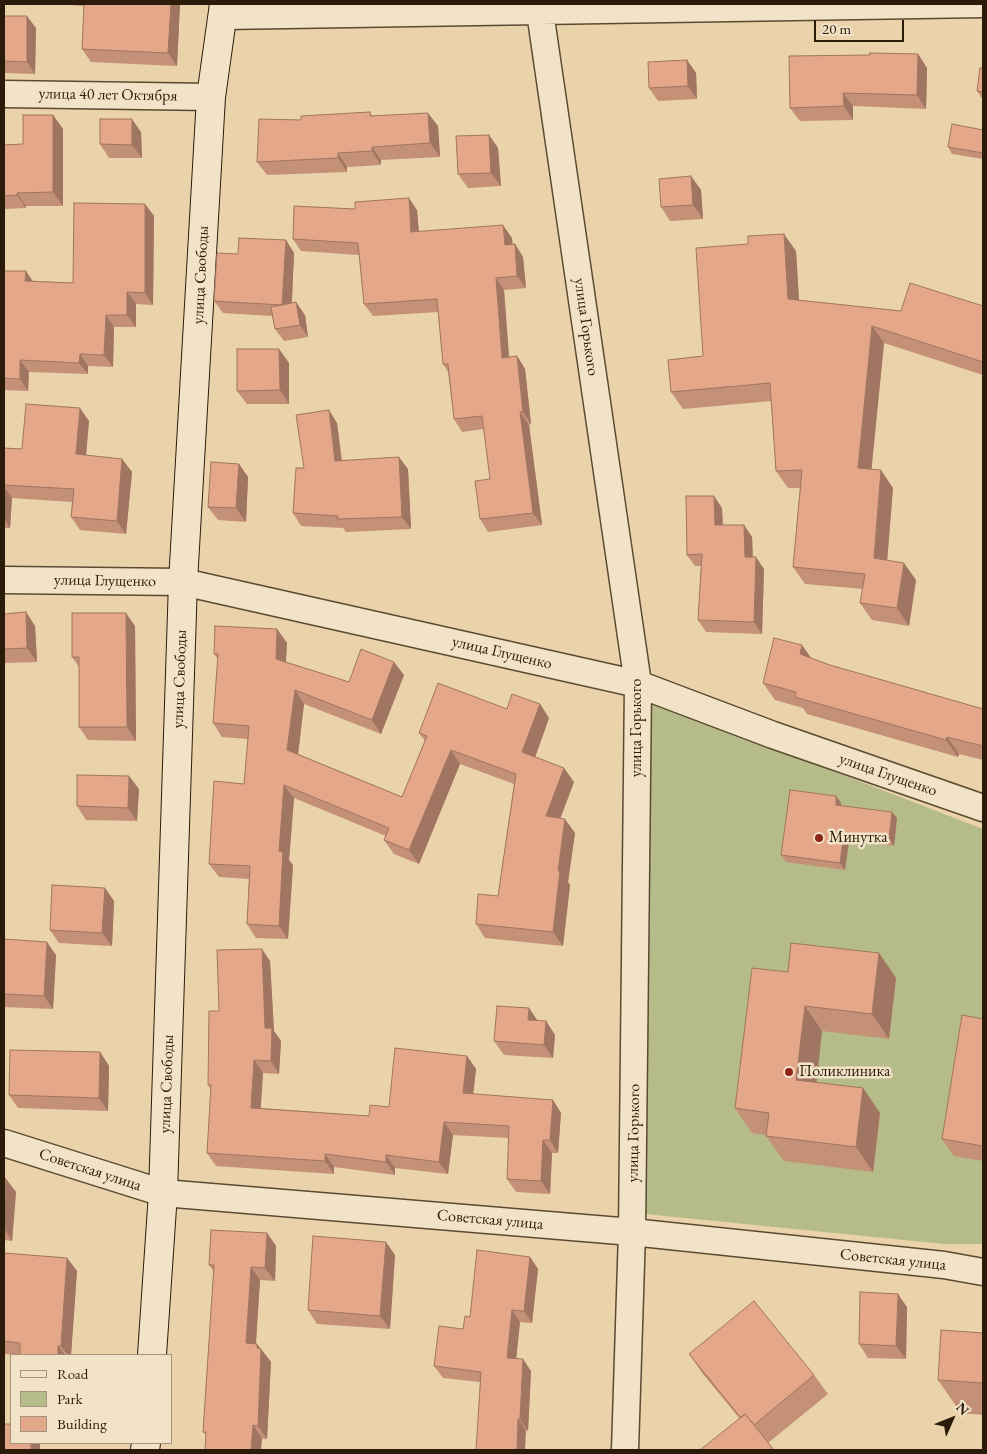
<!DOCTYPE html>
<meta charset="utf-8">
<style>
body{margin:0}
#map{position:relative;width:987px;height:1454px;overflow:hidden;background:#ead2ab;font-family:"EB Garamond",serif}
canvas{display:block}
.frame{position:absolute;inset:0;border:5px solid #2b1c0a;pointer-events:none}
.legend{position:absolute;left:10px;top:1354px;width:162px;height:90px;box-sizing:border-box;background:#f1e2c8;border:1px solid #a2937c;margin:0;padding:6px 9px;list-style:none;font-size:15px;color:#2b1c0a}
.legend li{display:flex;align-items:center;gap:10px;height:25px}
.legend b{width:25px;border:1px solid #a2937c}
.north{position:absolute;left:927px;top:1394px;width:50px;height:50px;-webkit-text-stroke:4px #f1e2c8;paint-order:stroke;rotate:46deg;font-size:14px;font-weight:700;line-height:20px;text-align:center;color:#2b1c0a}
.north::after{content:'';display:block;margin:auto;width:18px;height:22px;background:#2b1c0a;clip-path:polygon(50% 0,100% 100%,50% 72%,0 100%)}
.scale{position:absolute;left:814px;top:20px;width:90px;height:22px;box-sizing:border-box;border:2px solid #2b1c0a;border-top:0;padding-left:6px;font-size:15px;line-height:18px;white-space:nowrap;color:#2b1c0a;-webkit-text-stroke:4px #f1e2c8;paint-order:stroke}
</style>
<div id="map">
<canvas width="987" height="1454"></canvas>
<div class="frame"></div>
<ul class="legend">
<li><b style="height:6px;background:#f1e2c8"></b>Road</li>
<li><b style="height:14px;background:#b6bc89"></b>Park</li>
<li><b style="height:14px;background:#e4a78a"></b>Building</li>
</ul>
<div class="north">N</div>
<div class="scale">20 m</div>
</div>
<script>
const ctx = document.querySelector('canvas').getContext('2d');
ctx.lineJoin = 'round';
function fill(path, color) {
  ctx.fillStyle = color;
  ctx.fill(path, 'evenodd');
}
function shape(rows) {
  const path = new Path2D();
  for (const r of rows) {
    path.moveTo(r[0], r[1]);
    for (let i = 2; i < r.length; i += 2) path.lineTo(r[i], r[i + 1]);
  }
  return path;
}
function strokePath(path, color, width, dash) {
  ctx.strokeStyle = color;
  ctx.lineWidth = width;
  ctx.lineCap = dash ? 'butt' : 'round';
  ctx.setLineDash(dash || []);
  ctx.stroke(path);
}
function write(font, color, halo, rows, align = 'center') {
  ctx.font = font + ' "EB Garamond",serif';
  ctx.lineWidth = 5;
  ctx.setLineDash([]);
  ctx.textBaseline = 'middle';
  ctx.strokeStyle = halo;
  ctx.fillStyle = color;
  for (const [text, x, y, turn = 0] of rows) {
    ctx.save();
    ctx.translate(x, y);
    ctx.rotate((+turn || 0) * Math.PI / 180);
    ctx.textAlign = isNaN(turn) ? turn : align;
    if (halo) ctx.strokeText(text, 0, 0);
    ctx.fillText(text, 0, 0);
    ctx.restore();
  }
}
fill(shape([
 [650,700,983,829,983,1244,944,1244,645,1214]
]), '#b6bc89');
const street = shape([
 [540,12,638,684,632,1232,625,1450],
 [223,16,983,4],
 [4,94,211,97],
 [4,580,183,582,638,684,773,735,983,808],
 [4,1143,163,1193,632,1232,944,1265,983,1272]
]);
const secondary = shape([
 [152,1355,163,1193,183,582,211,97,224,4],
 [145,1450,146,1443]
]);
strokePath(street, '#5b4a32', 29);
strokePath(secondary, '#2b1c0a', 30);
strokePath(street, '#f1e2c8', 26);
strokePath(secondary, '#f1e2c8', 28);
fill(shape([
 [68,4,180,4,177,66,91,62,82,49,84,6,69,5],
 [4,16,36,28,35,74,4,73],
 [918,54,927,68,926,109,853,106,853,120,800,121,790,108],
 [687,60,696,73,697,99,658,101,649,88],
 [983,68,983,100,977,91],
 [370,112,372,116,438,126,440,157,381,160,381,165,347,167,347,172,267,175,257,162,301,120],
 [53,115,63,129,63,206,26,206,26,208,4,209,4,145,23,144],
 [983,130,983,159,952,154,948,147],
 [141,132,142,158,109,158,100,144],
 [489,135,498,148,501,186,468,188,458,174],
 [691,176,701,190,703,219,670,221,661,207],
 [145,204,154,216,153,305,136,304,136,327,114,327,113,367,88,366,88,374,29,372,28,391,4,390,4,271,33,281,73,283],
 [355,209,417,210,419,232,512,238,512,245,515,244,523,257,526,288,504,290,509,357,517,356,525,369,531,424,529,425,542,525,488,532,480,519,490,479,484,429,462,432,454,419,448,372,443,364,438,312,373,316,364,304,359,255,301,251,293,239],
 [286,240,294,253,292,303,305,315,308,337,284,341,275,329,272,316,223,313,214,301,238,254],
 [796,251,799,300,901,311,983,306,983,375,884,343,871,469,893,488,887,560,916,580,909,626,872,620,860,603,863,589,805,584,793,567,800,488,788,488,776,471,771,401,683,409,671,392],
 [279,349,289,363,289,404,247,404,237,391],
 [89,421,86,455,122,459,132,472,126,534,80,530,71,517,72,502,12,498,10,528,4,528,4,448,22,449],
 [337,423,342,460,408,469,411,529,346,532,343,528,301,526,293,513,304,468],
 [239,464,248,477,246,522,218,520,208,507],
 [722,508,723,525,744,525,752,537,753,557,764,569,762,634,706,632,698,620,701,566,695,566,687,555],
 [26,612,35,626,37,662,4,663,4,614],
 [135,626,136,741,88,740,79,727,79,667,72,657],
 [277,629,287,643,286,662,349,682,404,675,381,734,304,704,298,754,402,797,425,741,419,733,507,709,540,704,549,718,535,757,574,782,560,818,575,833,568,882,570,885,563,946,485,938,476,924,498,896,514,784,460,764,419,864,394,854,384,840,386,836,294,798,289,860,293,865,288,939,256,938,247,924,249,879,219,877,209,864,244,784,248,739,222,737,213,723,218,659,214,654],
 [811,658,830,665,983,709,983,760,959,754,958,757,807,714,803,708,775,700,763,683],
 [139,789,137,821,86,820,77,806],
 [836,796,841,803,841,806,897,818,894,846,849,841,845,870,786,862,781,855],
 [105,888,114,901,112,946,59,943,50,930],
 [4,939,56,955,53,1009,4,1007],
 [879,953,896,978,889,1039,822,1031,816,1082,863,1088,880,1113,873,1172,784,1161,766,1136,766,1135,752,1133,735,1108,788,972],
 [270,961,274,1031,281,1041,279,1074,263,1073,260,1108,369,1116,389,1107,467,1056,476,1069,473,1094,553,1100,561,1113,558,1153,552,1153,550,1194,516,1192,507,1179,509,1138,453,1135,448,1174,395,1168,395,1175,334,1167,334,1174,216,1166,207,1153,211,1090,208,1085,219,1011],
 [529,1008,538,1021,546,1021,555,1035,553,1058,504,1055,494,1041],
 [983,1019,983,1161,954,1156,942,1139],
 [100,1052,109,1066,108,1111,18,1108,9,1095],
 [4,1178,6,1179,16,1192,12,1241,4,1240],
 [267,1233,276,1246,275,1281,260,1280,256,1344,261,1349,271,1362,267,1439,206,1435,203,1432,214,1272,209,1265],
 [395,1255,390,1329,317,1324,308,1310],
 [530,1257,538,1269,532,1323,520,1322,516,1359,531,1371,528,1431,526,1430,480,1382,443,1378,434,1366,463,1329,470,1317],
 [67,1258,77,1271,71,1355,19,1355,4,1354,4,1259],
 [907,1307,906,1359,868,1358,859,1344],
 [983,1333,983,1415,961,1413,938,1380],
 [689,1354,814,1375,828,1394,768,1443,740,1419,703,1374]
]), '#c49077');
fill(shape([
 [171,4,180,4,177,66,168,53],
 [27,16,36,28,35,74,27,62],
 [918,54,927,68,926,109,917,95],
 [687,60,696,73,697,99,688,86],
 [843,93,853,106,853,120,844,106],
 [428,113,438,126,440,157,430,143],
 [53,115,63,129,63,206,53,192],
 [132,119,141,132,142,158,132,145],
 [489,135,498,148,501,186,491,173],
 [372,147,381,160,381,165,372,151],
 [338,153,347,167,347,172,338,158],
 [691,176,701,190,703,219,693,205],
 [17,193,26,206,26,208,17,195],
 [409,198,417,210,420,245,411,232],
 [145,204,154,216,153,305,145,293],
 [503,225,512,238,514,258,505,245],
 [784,234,796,251,800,316,788,299],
 [286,240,294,253,291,317,282,305],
 [515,244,523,257,526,288,517,276],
 [26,271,34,283,25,281],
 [496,278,504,290,510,371,502,358],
 [127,292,136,304,136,327,127,315],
 [296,302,305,315,308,337,300,325],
 [106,315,114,327,113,367,104,355],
 [872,326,884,343,870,485,858,468],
 [279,349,289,363,289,404,280,390],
 [80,354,88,366,88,374,79,363],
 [517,356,525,369,531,424,523,412],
 [20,360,29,372,28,391,20,379],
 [80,408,89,421,85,467,76,454],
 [329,410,337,423,343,473,335,461],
 [520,412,529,425,542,525,533,513],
 [399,457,408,469,411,529,402,517],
 [122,459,132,472,126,534,117,521],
 [239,464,248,477,246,522,236,508],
 [881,470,893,488,886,575,874,558],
 [4,487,12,498,10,528,4,518],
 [714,496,722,508,723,537,715,525],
 [744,525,752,537,753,569,745,557],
 [756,557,764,569,762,634,754,622],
 [904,563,916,580,909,626,897,608],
 [26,612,35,626,37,662,27,648],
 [126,613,135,626,136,741,127,727],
 [277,629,287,643,285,673,276,659],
 [802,645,814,662,800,654],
 [394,662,404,675,381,734,372,720],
 [295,690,304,704,297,763,287,750],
 [540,704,549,718,532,766,522,752],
 [947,737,959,754,958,757,946,740],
 [451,750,460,764,419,864,409,850],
 [564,768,574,782,556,830,546,816],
 [129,776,139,789,137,821,128,808],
 [284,785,294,798,289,860,293,865,288,939,279,926,279,851],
 [836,796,841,803,840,812,836,805],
 [892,812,897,818,894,846,889,839],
 [565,819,575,833,568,882,570,885,563,946,553,932,558,871],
 [844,834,849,841,845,870,840,863],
 [105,888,114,901,112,946,102,933],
 [47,942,56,955,53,1009,44,996],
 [262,949,270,961,274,1031,281,1041,279,1074,271,1061,265,1028],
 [879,953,896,978,889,1039,872,1014],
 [805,1006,822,1031,814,1105,796,1080],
 [529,1008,538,1022,528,1020],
 [546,1021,555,1035,553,1058,544,1045],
 [100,1052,109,1066,108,1111,99,1098],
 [467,1056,476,1069,472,1106,463,1093],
 [254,1060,263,1073,260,1120,251,1108],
 [863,1088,880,1113,873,1172,856,1147],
 [553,1100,561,1113,558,1153,550,1140],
 [444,1122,453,1135,448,1174,439,1162],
 [543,1140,552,1153,550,1194,541,1181],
 [325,1154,334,1167,334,1174,325,1161],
 [386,1155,395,1168,395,1175,386,1162],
 [6,1179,16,1192,12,1241,4,1228,4,1216],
 [267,1233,276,1246,275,1281,265,1268],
 [386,1242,395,1255,390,1329,380,1316],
 [530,1257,538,1269,532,1323,524,1311],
 [67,1258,77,1271,71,1355,68,1355,61,1346],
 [251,1267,260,1280,255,1356,246,1343],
 [898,1294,907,1307,906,1359,896,1346],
 [512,1310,520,1322,515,1370,507,1358],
 [257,1344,271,1362,267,1439,258,1426],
 [58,1346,65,1355,58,1355],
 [523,1359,531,1371,528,1431,520,1419],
 [518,1419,526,1430,525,1450,517,1450],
 [253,1425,262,1439,261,1450,251,1450],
 [31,1443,40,1443,40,1450,31,1450]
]), '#a07561');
const building = shape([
 [84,4,171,4,168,53,82,49,84,4],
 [4,16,27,16,27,62,4,61,4,16],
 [870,53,918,54,917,95,843,93,844,106,790,108,789,56,870,55,870,53],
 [687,60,688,86,649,88,648,62,687,60],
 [980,68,983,68,983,92,977,91,980,68],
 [370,112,370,116,428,113,430,143,372,147,372,151,338,153,338,158,257,162,259,119,301,120,301,116,370,112],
 [23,115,53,115,53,192,17,193,17,195,4,196,4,145,23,144,23,115],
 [100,119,132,119,132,145,100,144,100,119],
 [952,124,983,130,983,153,948,147,952,124],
 [489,135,491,173,458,174,456,136,489,135],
 [691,176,693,205,661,207,659,179,691,176],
 [409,198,411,232,503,225,505,245,515,244,517,276,496,278,502,358,517,356,523,412,520,412,533,513,480,519,475,481,490,479,482,416,454,419,448,364,443,364,437,299,364,304,358,243,293,239,294,206,355,209,355,202,409,198],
 [74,203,145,204,145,293,127,292,127,315,106,315,104,355,80,354,79,363,20,360,20,379,4,378,4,271,26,271,25,281,73,283,74,203],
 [784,234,788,299,901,311,910,283,983,306,983,362,872,326,858,468,881,470,874,558,904,563,897,608,860,603,865,574,793,567,802,470,776,471,770,383,671,392,668,360,703,356,696,248,748,244,748,236,784,234],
 [239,238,286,240,282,305,296,302,300,325,275,329,271,307,282,305,214,301,217,253,238,254,239,238],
 [237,349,279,349,280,390,237,391,237,349],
 [26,404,80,408,76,454,122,459,117,521,71,517,74,489,4,485,4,448,22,449,26,404],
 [329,410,335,461,399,457,402,517,337,519,338,516,293,513,296,468,304,468,296,415,329,410],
 [211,462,239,464,236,508,208,507,211,462],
 [686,496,714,496,715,525,744,525,745,557,756,557,754,622,698,620,702,554,687,555,686,496],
 [26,612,27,648,4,649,4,614,26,612],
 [72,613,126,613,127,727,79,727,79,657,72,657,72,613],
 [215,626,277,629,276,659,349,682,361,649,394,662,372,720,295,690,287,750,402,797,427,736,419,733,438,683,507,709,512,694,540,704,522,752,564,768,546,816,565,819,558,871,560,871,553,932,476,924,478,894,498,896,516,774,451,750,409,850,384,840,389,828,284,785,279,851,283,852,279,926,247,924,250,866,209,864,214,781,244,784,249,726,213,723,218,654,214,654,215,626],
 [774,638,802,645,800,654,830,665,983,709,983,746,947,737,946,740,795,697,796,692,763,683,774,638],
 [77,775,129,776,128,808,77,806,77,775],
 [790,790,836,796,836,805,892,812,889,839,844,834,840,863,781,855,790,790],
 [52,885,105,888,102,933,50,930,52,885],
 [4,939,47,942,44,996,4,994,4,939],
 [791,943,879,953,872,1014,805,1006,796,1080,863,1088,856,1147,766,1136,769,1113,735,1108,752,968,788,972,791,943],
 [262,949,265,1028,272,1028,271,1061,254,1060,251,1108,369,1116,370,1105,389,1107,395,1048,467,1056,463,1093,553,1100,550,1140,543,1140,541,1181,507,1179,509,1126,444,1122,439,1162,386,1155,386,1162,325,1154,325,1161,207,1153,211,1085,208,1085,209,1011,219,1011,217,950,262,949],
 [497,1006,529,1008,528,1020,546,1021,544,1045,494,1041,497,1006],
 [962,1015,983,1019,983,1146,942,1139,962,1015],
 [10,1050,100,1052,99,1098,9,1095,10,1050],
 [4,1178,6,1179,4,1216,4,1178],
 [211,1230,267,1233,265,1268,251,1267,246,1343,257,1344,257,1348,261,1349,258,1426,253,1425,251,1450,205,1450,206,1432,203,1432,214,1265,209,1265,211,1230],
 [313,1236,386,1242,380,1316,308,1310,313,1236],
 [477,1250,530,1257,524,1311,512,1310,507,1358,523,1359,520,1419,518,1419,517,1450,476,1450,481,1372,434,1366,439,1326,463,1329,465,1316,470,1317,477,1250],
 [4,1253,67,1258,61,1346,58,1346,58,1355,20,1355,20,1343,4,1341,4,1253],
 [860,1292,898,1294,896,1346,859,1344,860,1292],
 [754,1301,814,1375,754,1425,745,1414,741,1418,689,1354,754,1301],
 [941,1330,983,1333,983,1383,938,1380,941,1330],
 [745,1414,774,1450,700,1450,745,1414],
 [4,1424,11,1424,11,1443,31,1443,31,1450,4,1450,4,1424]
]);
fill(building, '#e4a78a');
strokePath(building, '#a07561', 1);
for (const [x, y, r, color] of [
 [819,838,5,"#8f2418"],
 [789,1072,5,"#8f2418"]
]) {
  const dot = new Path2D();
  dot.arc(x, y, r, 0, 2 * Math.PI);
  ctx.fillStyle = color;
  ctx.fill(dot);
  strokePath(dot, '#f1e2c8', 2);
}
write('16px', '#2b1c0a', '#f1e2c8', [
 ["улица 40 лет Октября",108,95,1],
 ["улица Свободы",201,275,-87],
 ["улица Горького",586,327,82],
 ["улица Глущенко",105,581,1],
 ["улица Глущенко",502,653,13],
 ["улица Свободы",180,679,-88],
 ["улица Горького",637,728,-90],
 ["улица Глущенко",888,775,19],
 ["улица Свободы",167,1084,-88],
 ["улица Горького",634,1133,-89],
 ["Советская улица",90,1170,18],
 ["Советская улица",490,1220,5],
 ["Советская улица",893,1260,6]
]);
write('16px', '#2b1c0a', '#f1e2c8', [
 ["Минутка",829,838],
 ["Поликлиника",799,1072]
], 'left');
</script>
